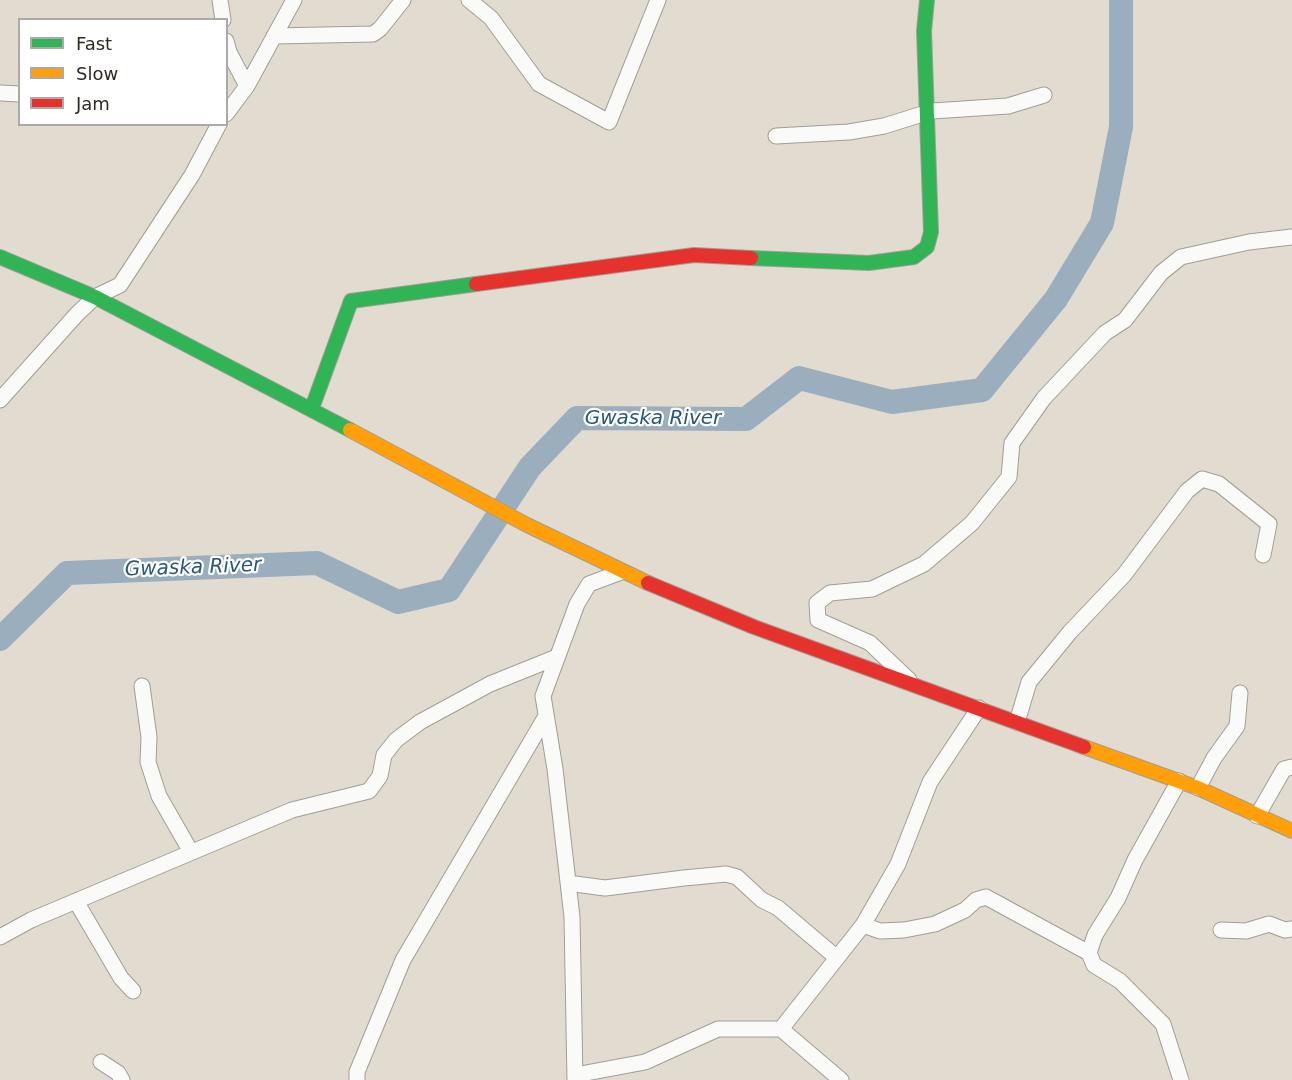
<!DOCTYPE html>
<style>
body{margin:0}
#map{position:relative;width:1292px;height:1080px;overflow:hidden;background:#e1dbd0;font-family:"DejaVu Sans",sans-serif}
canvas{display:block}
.legend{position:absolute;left:18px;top:18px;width:210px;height:108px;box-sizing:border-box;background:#fff;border:2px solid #abaaa7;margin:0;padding:8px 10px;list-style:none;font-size:18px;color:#2e2a22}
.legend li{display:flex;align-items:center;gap:12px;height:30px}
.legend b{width:30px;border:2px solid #abaaa7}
</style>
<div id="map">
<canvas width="1292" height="1080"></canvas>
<ul class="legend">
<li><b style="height:8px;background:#30b455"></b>Fast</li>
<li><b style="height:8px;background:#ff9f0a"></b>Slow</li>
<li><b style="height:8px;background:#e5322d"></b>Jam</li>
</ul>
</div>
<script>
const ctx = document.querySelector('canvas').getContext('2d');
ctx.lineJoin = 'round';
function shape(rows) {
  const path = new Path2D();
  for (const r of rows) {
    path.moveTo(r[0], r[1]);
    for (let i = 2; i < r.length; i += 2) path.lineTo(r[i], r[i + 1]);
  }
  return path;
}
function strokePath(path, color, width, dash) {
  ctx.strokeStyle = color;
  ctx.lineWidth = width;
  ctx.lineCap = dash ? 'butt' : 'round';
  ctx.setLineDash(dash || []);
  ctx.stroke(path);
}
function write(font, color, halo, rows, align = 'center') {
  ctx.font = font + ' "DejaVu Sans",sans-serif';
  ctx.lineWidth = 4.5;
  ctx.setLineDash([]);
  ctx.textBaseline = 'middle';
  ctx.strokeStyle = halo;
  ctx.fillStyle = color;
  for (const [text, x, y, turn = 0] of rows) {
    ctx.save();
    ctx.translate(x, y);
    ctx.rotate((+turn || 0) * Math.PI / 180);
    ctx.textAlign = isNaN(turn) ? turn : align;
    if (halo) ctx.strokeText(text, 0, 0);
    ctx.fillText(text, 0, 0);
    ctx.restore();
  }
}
strokePath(shape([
 [0,639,67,573,317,563,398,602,449,590,530,467,577,418,746,419,799,378,892,402,982,390,1056,299,1102,223,1121,127,1121,0]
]), '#9baebe', 24);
const street = shape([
 [220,0,223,20],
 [469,0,491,18,539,84,609,122,658,0],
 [274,36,373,34,380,29,403,0],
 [226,41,229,52,247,86],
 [0,93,20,94],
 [226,114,247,86,294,0],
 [776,136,849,132,884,126,932,111,1008,106,1044,95],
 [0,400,77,314,95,297,120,285,192,175,219,124],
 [909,680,870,643,818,620,817,603,830,593,872,589,924,564,972,523,1009,477,1012,443,1044,398,1105,333,1125,320,1161,273,1181,257,1249,242,1292,237],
 [142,686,149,737,148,762,159,796,191,852],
 [1017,722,1029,682,1070,632,1124,575,1187,491,1202,479,1219,484,1269,524,1263,555],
 [1179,781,1135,860,1118,898,1095,935,1089,953,1094,965,1120,981,1163,1024,1181,1080],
 [1198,788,1214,758,1237,726,1240,693],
 [1257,816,1284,769,1292,767],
 [568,883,605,888,684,878,726,874,737,877,762,900,778,908,837,958],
 [77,903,121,978,133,991],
 [863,925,880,931,904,930,935,924,965,910,976,900,986,897,1089,953],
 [1221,930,1246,931,1269,924,1285,930,1292,929],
 [0,937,31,920,292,810,369,791,380,776,384,755,396,740,420,722,490,684,557,657],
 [781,1029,841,1080],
 [101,1062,118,1073,122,1080],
 [575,1075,645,1062,718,1029,781,1029,863,925,898,864,930,782,979,708],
 [357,1080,357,1072,403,960,546,716],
 [575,1080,572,917,555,769,543,696,577,604,589,584,621,572]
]);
const fast = shape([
 [0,257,95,297,350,430],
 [751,258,869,263,914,257,927,247,931,232,924,31,927,0],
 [312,408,351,301,476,284]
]);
const slow = shape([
 [350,430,527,525,648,583],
 [1084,747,1198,788,1292,831]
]);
const jam = shape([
 [476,284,694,255,751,258],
 [648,583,754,627,1084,747]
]);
strokePath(street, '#a29e95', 17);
strokePath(fast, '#a29e95', 16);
strokePath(slow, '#a29e95', 16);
strokePath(jam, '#a29e95', 16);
strokePath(street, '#fafaf8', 15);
strokePath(fast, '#30b455', 14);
strokePath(slow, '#ff9f0a', 14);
strokePath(jam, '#e5322d', 14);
write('italic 20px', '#28577d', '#fff', [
 ["Gwaska River",653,419],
 ["Gwaska River",193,568,-2]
]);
</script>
